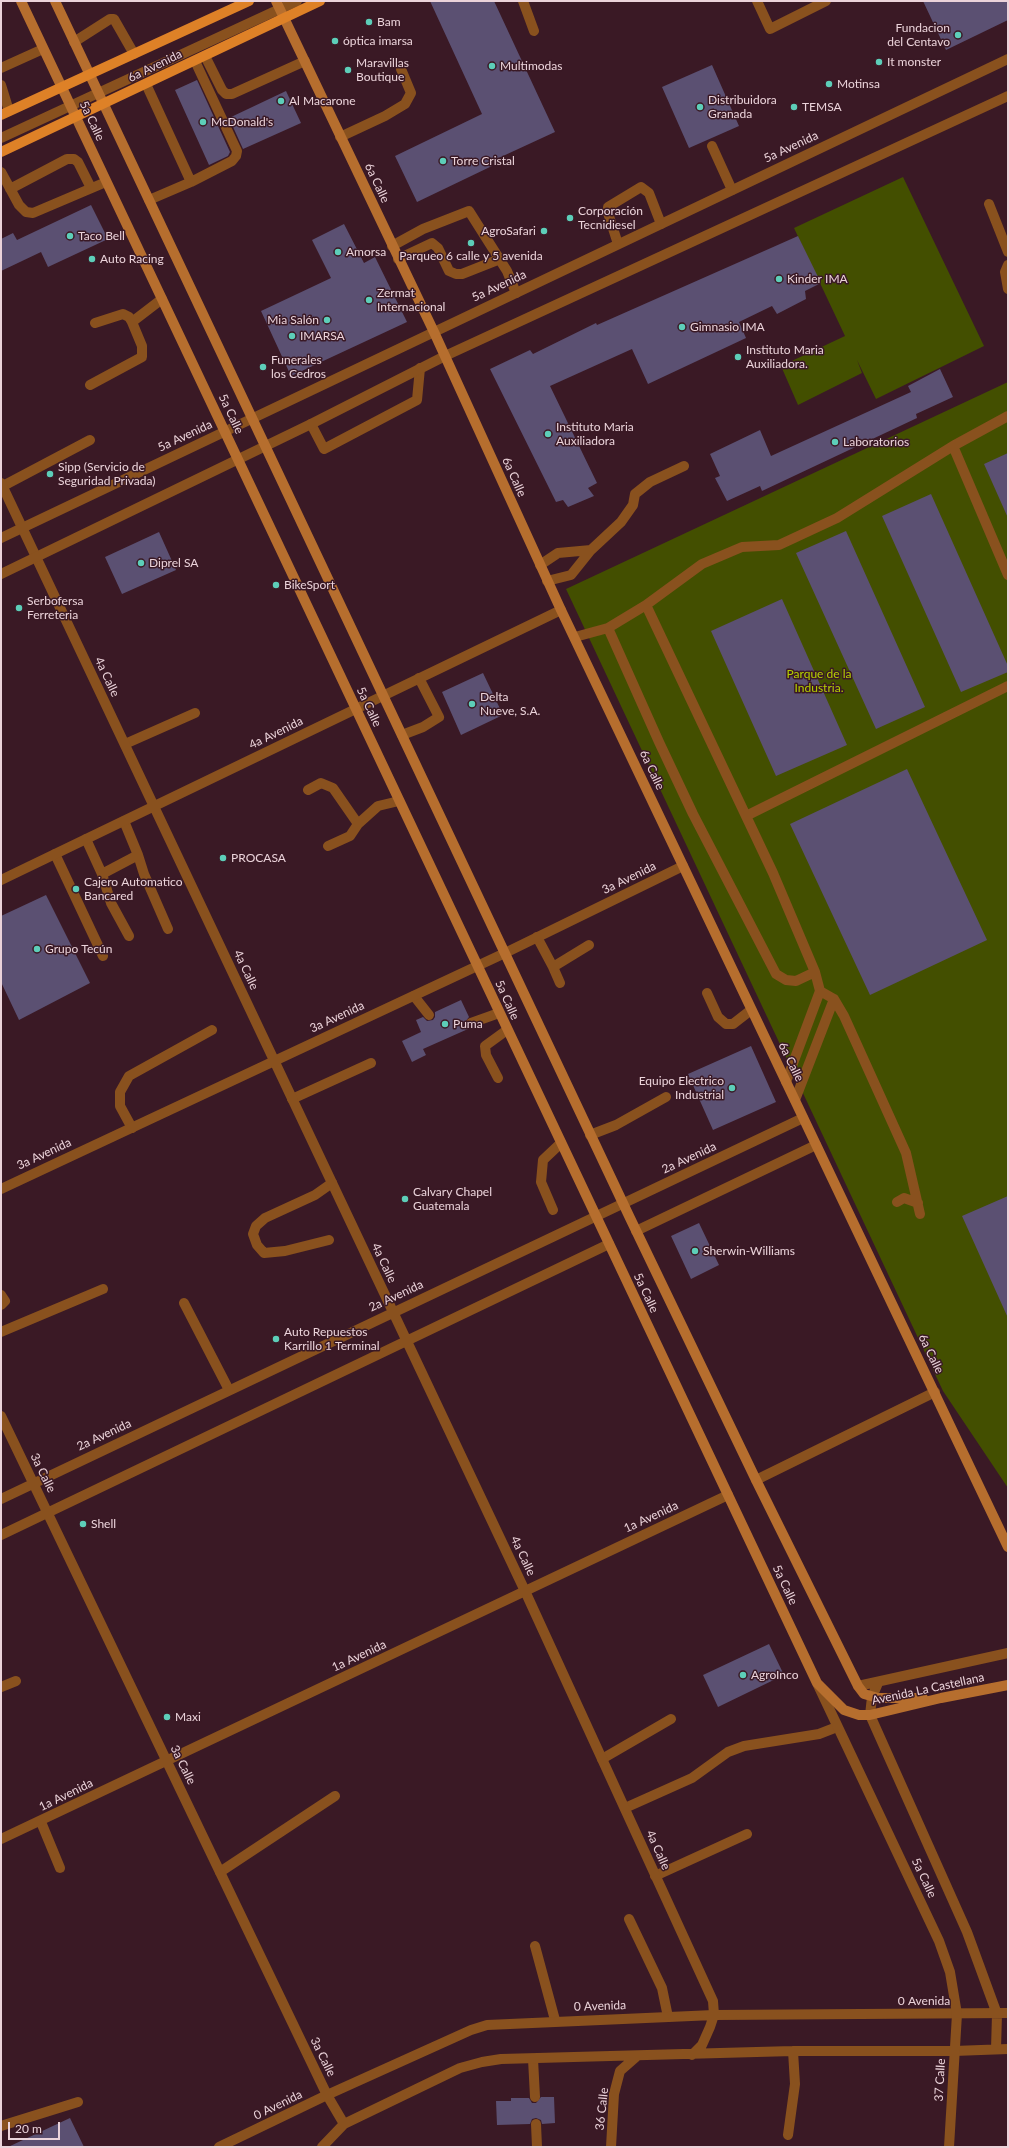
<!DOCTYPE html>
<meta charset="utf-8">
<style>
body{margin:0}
#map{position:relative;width:1009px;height:2148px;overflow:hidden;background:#3a1925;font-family:Lato,sans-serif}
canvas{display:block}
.frame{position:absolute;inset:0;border:2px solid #ebd3da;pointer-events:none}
.scale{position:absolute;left:8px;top:2122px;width:52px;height:18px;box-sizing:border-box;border:2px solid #ebd3da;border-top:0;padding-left:5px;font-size:12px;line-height:14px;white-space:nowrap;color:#ebd3da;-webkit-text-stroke:3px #3a1925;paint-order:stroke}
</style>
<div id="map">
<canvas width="1009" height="2148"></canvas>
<div class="frame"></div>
<div class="scale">20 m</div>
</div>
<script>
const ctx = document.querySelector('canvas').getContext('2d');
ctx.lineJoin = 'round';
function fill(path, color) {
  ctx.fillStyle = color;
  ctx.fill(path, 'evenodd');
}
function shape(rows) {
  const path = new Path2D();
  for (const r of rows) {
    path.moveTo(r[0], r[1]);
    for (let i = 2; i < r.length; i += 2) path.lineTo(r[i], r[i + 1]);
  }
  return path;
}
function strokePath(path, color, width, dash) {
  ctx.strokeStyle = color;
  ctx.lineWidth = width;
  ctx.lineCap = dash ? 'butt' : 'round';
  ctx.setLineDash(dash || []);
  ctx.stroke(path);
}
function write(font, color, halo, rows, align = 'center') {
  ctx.font = font + ' Lato,sans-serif';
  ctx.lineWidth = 3;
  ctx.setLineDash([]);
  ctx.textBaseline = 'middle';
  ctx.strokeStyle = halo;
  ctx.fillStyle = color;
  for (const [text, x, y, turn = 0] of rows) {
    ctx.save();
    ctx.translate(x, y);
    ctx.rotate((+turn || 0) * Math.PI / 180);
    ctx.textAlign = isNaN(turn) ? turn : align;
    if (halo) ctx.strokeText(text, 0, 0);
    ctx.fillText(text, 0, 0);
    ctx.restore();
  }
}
fill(shape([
 [903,177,984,346,876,399,857,360,862,373,798,405,781,366,845,336,794,228],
 [1008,382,1008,1488,943,1391,566,589]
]), '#434f00');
fill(shape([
 [430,1,494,1,555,132,490,162,492,166,417,202,395,156,482,114],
 [923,1,1008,1,1008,20,946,50],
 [712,65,739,126,689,148,662,87],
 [197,80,230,152,228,156,209,165,175,90],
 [286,91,301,123,243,149,229,118],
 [91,205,108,239,48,267,41,252,1,271,1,239,13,233,17,240],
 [344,224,364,263,375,257,407,322,291,376,261,311,331,278,312,240],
 [798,236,821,283,805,291,806,299,777,314,772,306,739,322,746,338,648,384,632,349,550,386,597,483,588,488,594,496,568,507,563,500,556,502,490,369,530,350,533,354,596,323,597,325],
 [940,369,953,397,916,414,917,418,762,491,760,486,727,501,715,478,720,476,710,454,760,430,771,456,911,392,908,386],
 [1008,453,1008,518,984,464],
 [931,494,1008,666,1008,672,961,692,882,516],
 [846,531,925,707,876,729,796,553],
 [159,532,176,570,122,594,105,557],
 [782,599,847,745,776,776,711,631],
 [483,673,503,715,461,735,442,692],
 [907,769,987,940,870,995,790,824],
 [46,895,90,983,19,1020,1,982,1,916],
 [461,1000,469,1017,465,1022,468,1029,423,1049,426,1055,412,1062,402,1041,421,1032,416,1020,423,1017,427,1021,433,1020,435,1017,435,1012],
 [751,1046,776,1102,713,1130,688,1074],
 [1008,1196,1008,1318,962,1216],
 [699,1223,719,1265,691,1279,671,1236],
 [769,1644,784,1675,718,1707,703,1675],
 [541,2097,554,2097,555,2123,542,2124,541,2120,536,2118,532,2119,530,2124,497,2125,496,2101,511,2101,511,2098,529,2098,532,2103,536,2103],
 [70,2118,84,2147,8,2147]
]), '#5b5072');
strokePath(shape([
 [523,1,534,31],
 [74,42,110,19,114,19,134,54],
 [205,56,222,90,226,94,232,94,305,61],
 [1,68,43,49],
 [146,84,191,182],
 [1,85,9,111],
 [340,137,385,116,405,104,411,93,401,69],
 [1,138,297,1],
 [712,146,732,190],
 [1,172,19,205,26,212,33,213,106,182],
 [10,189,67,159,74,159,78,162,91,188],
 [149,200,191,182,232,161,236,156,237,151,195,61],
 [989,204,1008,252],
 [618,244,608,213,608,207,641,187,649,193,661,224],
 [392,246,423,229,469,211,507,271,516,293],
 [398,259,432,243,438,248,449,271,456,274,462,274,500,259],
 [1008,265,1005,272,1008,289],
 [95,323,123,314,129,317,132,322],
 [90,385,142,357,142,346,132,322,162,299],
 [311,424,324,449,417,400,420,368],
 [953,446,1008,575],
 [3,486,90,440],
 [540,565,558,553,591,550,621,522,633,505,635,494,650,482,684,466],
 [547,581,571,575,591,550],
 [646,605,702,564,742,547,779,545,837,518,953,446,1008,416],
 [575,637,608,628],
 [402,735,423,727,439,717,419,678],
 [125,744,195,713],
 [308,790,321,783,333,788,358,824],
 [746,816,1008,686],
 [124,821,138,855],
 [86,839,102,874,111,903,129,936],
 [328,846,350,836,358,824,378,806,399,801],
 [55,854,103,956],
 [102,874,138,855,144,874,168,929],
 [537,937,553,967,589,945],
 [553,967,560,983],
 [820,991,834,999,844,1016,906,1153,920,1214],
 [707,993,718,1017,726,1024,733,1024,751,1010],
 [414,996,429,1015],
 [471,1023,499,1013],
 [498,1078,486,1055,485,1046,507,1030],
 [786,1082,820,991,815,972,773,873,646,605,608,628,659,742,693,814,776,974,786,980,796,981,815,972],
 [292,1099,371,1063],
 [795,1100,834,999],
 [132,1128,120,1106,120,1092,129,1076,212,1030],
 [590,1135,616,1125,666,1097],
 [897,1202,904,1198,918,1203],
 [553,1210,541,1182,543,1160,561,1143],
 [329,1240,285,1251,264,1253,257,1245,253,1234,256,1226,265,1218,315,1195,332,1183],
 [1,1295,5,1301,1,1305],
 [184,1303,229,1390],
 [1,1332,103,1289],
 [1,1687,16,1681],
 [602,1759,671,1719],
 [625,1808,692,1778,728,1752,744,1746,819,1734,837,1727],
 [41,1822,60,1868],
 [220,1872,335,1796],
 [655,1876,747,1834],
 [629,1919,662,1988,668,2017],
 [535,1946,555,2020],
 [533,2059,535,2097],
 [536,2124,537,2147],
 [1,2126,78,2102]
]), '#89511e', 10);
strokePath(shape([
 [757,1,770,29,826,1],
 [1,483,525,1591,713,2001,714,2015,710,2027,702,2045,692,2055],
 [1,880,561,610],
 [1,1189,505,953,683,866],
 [636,1231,816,1145],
 [1,1416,327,2095,344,2124],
 [756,1480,935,1392],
 [1,1499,803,1118],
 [1,1535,609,1244],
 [878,1683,872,1697,870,1715,967,1932,997,2014,996,2049],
 [858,1686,1008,1653],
 [1,1839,728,1495],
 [788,2135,795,2084,793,2051],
 [219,2147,327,2095,471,2030,487,2025,714,2015,1008,2013],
 [322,2147,344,2124,460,2068,482,2062,501,2059,793,2051,954,2051,1008,2049],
 [611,2147,614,2094,620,2071,636,2057]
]), '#89511e', 10);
strokePath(shape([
 [1,538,1008,59],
 [1,574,311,424,445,356,1008,96],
 [818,1685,939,1941,950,1972,957,2014,949,2147]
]), '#89511e', 10);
strokePath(shape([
 [21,1,817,1683,844,1710,859,1715,870,1715,941,1698,1008,1685],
 [55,1,630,1218,756,1480,858,1686,864,1694,878,1698,923,1698],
 [276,1,434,332,561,610,1008,1547]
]), '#b66e2e', 10);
strokePath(shape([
 [1,115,249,1],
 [1,152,320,1]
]), '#de8127', 10);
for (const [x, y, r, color] of [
 [369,22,4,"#5dceb9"],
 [958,35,4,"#5dceb9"],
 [335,41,4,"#5dceb9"],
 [879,62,4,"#5dceb9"],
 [492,66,4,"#5dceb9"],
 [348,70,4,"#5dceb9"],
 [829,84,4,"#5dceb9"],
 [281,101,4,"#5dceb9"],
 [700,107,4,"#5dceb9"],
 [794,107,4,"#5dceb9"],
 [203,122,4,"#5dceb9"],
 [443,161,4,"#5dceb9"],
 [570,218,4,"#5dceb9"],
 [544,231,4,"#5dceb9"],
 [70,236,4,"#5dceb9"],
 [471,243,4,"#5dceb9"],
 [338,252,4,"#5dceb9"],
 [92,259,4,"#5dceb9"],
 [779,279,4,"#5dceb9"],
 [369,300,4,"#5dceb9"],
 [327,320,4,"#5dceb9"],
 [682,327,4,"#5dceb9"],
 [292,336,4,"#5dceb9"],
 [738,357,4,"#5dceb9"],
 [263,367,4,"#5dceb9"],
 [548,434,4,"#5dceb9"],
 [835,442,4,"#5dceb9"],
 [50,474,4,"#5dceb9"],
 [141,563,4,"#5dceb9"],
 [276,585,4,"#5dceb9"],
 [19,608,4,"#5dceb9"],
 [472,704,4,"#5dceb9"],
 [223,858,4,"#5dceb9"],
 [76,889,4,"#5dceb9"],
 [37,949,4,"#5dceb9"],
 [445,1024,4,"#5dceb9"],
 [732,1088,4,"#5dceb9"],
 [405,1199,4,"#5dceb9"],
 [695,1251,4,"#5dceb9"],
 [276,1339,4,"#5dceb9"],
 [83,1524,4,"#5dceb9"],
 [743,1675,4,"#5dceb9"],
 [167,1717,4,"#5dceb9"]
]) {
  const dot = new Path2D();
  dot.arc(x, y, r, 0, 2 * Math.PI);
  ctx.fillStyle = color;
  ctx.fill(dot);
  strokePath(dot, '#3a1925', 1.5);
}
write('12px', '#ebd3da', '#3a1925', [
 ["Bam",377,22],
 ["Fundacion",950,28,"right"],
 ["del Centavo",950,42,"right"],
 ["óptica imarsa",343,41],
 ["It monster",887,62],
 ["Maravillas",356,63],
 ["Boutique",356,77],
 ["Multimodas",500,66],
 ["Motinsa",837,84],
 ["Distribuidora",708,100],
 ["Granada",708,114],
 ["Al Macarone",289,101],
 ["TEMSA",802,107],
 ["McDonald's",211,122],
 ["Torre Cristal",451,161],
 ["Corporación",578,211],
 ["Tecnidiesel",578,225],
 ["AgroSafari",536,231,"right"],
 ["Taco Bell",78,236],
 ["Amorsa",346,252],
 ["Parqueo 6 calle y 5 avenida",471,256,"center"],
 ["Auto Racing",100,259],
 ["Kinder IMA",787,279],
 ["Zermat",377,293],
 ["Internacional",377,307],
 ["Mia Salón",319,320,"right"],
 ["Gimnasio IMA",690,327],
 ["IMARSA",300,336],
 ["Instituto Maria",746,350],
 ["Auxiliadora.",746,364],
 ["Funerales",271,360],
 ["los Cedros",271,374],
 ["Instituto Maria",556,427],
 ["Auxiliadora",556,441],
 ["Laboratorios",843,442],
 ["Sipp (Servicio de",58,467],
 ["Seguridad Privada)",58,481],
 ["Diprel SA",149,563],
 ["BikeSport",284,585],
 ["Serbofersa",27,601],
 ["Ferreteria",27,615],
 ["Delta",480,697],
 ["Nueve, S.A.",480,711],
 ["PROCASA",231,858],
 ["Cajero Automatico",84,882],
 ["Bancared",84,896],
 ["Grupo Tecún",45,949],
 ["Puma",453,1024],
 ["Equipo Electrico",724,1081,"right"],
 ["Industrial",724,1095,"right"],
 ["Calvary Chapel",413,1192],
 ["Guatemala",413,1206],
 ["Sherwin-Williams",703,1251],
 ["Auto Repuestos",284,1332],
 ["Karrillo 1 Terminal",284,1346],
 ["Shell",91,1524],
 ["AgroInco",751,1675],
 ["Maxi",175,1717]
], 'left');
write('12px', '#ebd3da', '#3a1925', [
 ["6a Avenida",155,66,-26],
 ["5a Calle",92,121,65],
 ["5a Avenida",791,147,-25],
 ["6a Calle",377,183,65],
 ["5a Avenida",499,286,-25],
 ["5a Calle",231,414,65],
 ["5a Avenida",185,436,-25],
 ["6a Calle",514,477,66],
 ["4a Calle",107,677,65],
 ["5a Calle",369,707,65],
 ["4a Avenida",276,733,-26],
 ["6a Calle",652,770,65],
 ["3a Avenida",629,878,-26],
 ["4a Calle",246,970,65],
 ["5a Calle",507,1000,66],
 ["3a Avenida",337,1017,-25],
 ["6a Calle",791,1062,64],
 ["3a Avenida",44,1154,-25],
 ["2a Avenida",689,1158,-25],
 ["4a Calle",384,1263,65],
 ["5a Calle",646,1293,65],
 ["2a Avenida",396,1296,-25],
 ["6a Calle",931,1354,64],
 ["2a Avenida",104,1435,-25],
 ["3a Calle",43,1473,64],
 ["1a Avenida",651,1517,-25],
 ["4a Calle",523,1556,65],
 ["5a Calle",785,1585,65],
 ["1a Avenida",359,1656,-25],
 ["Avenida La Castellana",928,1689,-12],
 ["3a Calle",183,1765,64],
 ["1a Avenida",66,1795,-26],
 ["4a Calle",658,1850,66],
 ["5a Calle",924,1878,65],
 ["0 Avenida",924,2001],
 ["0 Avenida",600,2006,-2],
 ["3a Calle",323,2057,64],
 ["37 Calle",940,2080,-87],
 ["0 Avenida",278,2105,-26],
 ["36 Calle",602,2109,-84]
]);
write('12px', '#b5d000', '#3a1925', [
 ["Parque de la",819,674],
 ["Industria.",819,688]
]);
</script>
